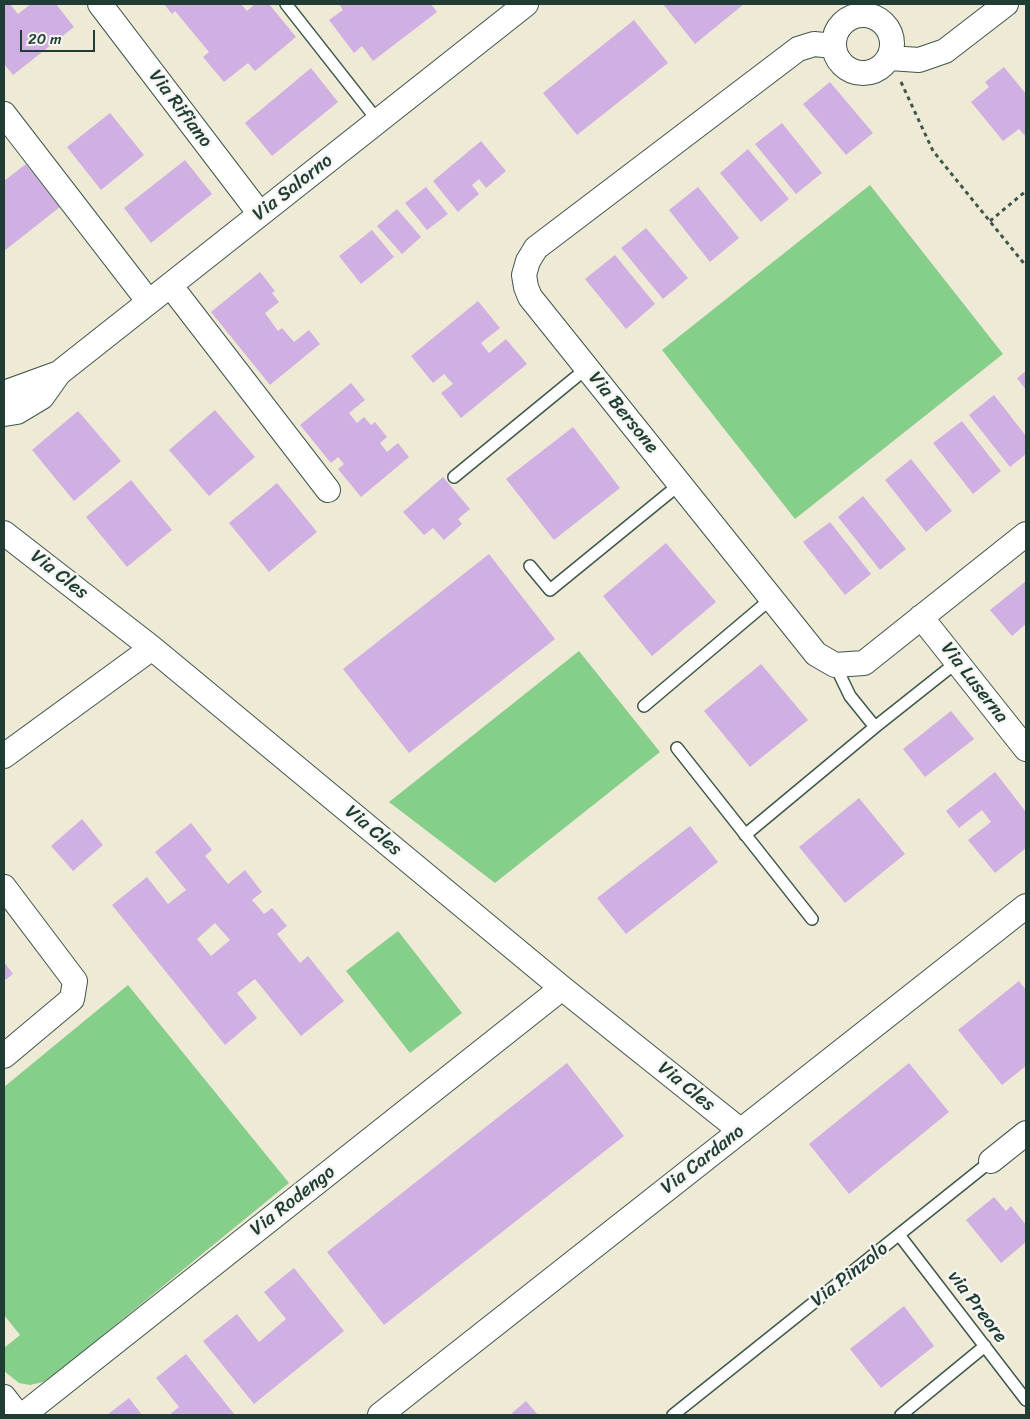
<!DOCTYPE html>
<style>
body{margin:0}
#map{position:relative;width:1030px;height:1419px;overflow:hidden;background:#efead5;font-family:Sriracha,sans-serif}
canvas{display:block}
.frame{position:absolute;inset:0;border:5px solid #1f3d34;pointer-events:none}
.scale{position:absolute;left:20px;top:30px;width:75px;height:22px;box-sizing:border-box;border:2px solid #1f3d34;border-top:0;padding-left:6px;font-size:15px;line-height:18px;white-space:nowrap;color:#1f3d34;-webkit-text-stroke:4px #f6f6f2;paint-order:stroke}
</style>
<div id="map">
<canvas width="1030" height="1419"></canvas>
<div class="frame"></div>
<div class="scale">20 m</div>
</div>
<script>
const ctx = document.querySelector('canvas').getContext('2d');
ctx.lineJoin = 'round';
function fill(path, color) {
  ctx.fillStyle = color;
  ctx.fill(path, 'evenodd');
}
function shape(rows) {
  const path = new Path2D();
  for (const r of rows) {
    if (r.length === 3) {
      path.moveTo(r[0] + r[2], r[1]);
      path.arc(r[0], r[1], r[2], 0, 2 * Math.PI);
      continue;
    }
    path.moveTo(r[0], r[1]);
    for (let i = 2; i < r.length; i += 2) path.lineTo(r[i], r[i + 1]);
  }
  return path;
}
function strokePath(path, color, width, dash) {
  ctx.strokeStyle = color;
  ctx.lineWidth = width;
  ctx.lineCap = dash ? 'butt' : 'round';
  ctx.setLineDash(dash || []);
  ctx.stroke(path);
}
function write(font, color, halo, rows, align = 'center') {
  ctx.font = font + ' Sriracha,sans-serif';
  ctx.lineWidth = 5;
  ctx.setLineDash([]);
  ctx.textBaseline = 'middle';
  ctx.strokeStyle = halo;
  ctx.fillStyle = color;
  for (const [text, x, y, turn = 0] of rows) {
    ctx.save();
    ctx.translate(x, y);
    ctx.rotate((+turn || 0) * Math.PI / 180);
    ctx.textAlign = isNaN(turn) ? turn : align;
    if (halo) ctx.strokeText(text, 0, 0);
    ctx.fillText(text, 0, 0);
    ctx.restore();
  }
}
fill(shape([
 [870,185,1003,354,795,519,662,350],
 [579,651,660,752,495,883,389,802],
 [398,931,462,1013,410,1053,346,971],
 [128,985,289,1183,58,1372,43,1382,30,1385,19,1383,4,1371,4,1348,20,1335,4,1315,4,1087]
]), '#86cf8b');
fill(shape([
 [4,4,10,4,18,14,31,4,56,4,74,27,13,75,4,64],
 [164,4,241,4,247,11,255,4,269,4,296,37,255,71,248,63,224,82,203,57,209,52,175,11,172,14],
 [339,4,431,4,437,12,373,61,362,46,354,53,329,20,343,10],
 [663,4,744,4,695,44],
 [634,20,668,63,577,135,543,93],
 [1004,67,1026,94,1026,137,1019,129,1003,141,971,102,989,87,985,82],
 [311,68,338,102,272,156,245,123],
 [830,82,873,133,846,155,803,104],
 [110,113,144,155,101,190,67,147],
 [782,123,822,173,796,194,755,144],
 [481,141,506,171,486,188,479,179,472,185,479,194,458,212,433,181],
 [748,149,789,199,761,222,720,173],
 [185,160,212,194,151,243,124,208],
 [26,164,60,207,4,251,4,181],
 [426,187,448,214,427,230,405,203],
 [698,187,739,238,710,262,669,210],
 [397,209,421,237,402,254,377,226],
 [646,228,688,278,663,299,621,248],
 [372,230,394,257,361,284,339,256],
 [615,255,655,304,626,329,585,279],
 [260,272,275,291,272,293,279,302,265,313,278,331,282,328,294,342,309,330,320,344,270,385,211,312],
 [478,301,500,328,481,343,489,353,506,339,527,364,461,418,441,393,453,384,444,374,433,383,411,356],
 [1026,371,1026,390,1017,378],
 [351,383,365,400,349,413,357,423,364,417,371,425,375,422,387,437,380,443,387,452,398,443,409,457,361,497,338,469,344,464,338,457,331,463,300,425],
 [994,395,1026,436,1026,454,1010,467,969,415],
 [215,410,255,457,209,496,169,450],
 [78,411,121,461,74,501,32,450],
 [962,421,1001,471,973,494,933,443],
 [573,427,620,488,554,540,506,479],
 [911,459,952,511,926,532,885,480],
 [443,477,470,509,458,519,462,524,444,540,433,528,424,535,403,512],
 [131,480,172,530,127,567,86,517],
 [277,483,317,532,269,572,229,523],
 [863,496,906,549,880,570,838,517],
 [830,522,871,574,845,595,803,542],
 [666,543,716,602,652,656,603,596],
 [489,554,555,639,409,753,343,669],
 [1026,581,1026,624,1012,636,990,610],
 [761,664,808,720,750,767,704,711],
 [951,711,974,739,925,777,903,749],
 [995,772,1026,812,1026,848,995,873,968,840,991,822,982,810,959,828,946,811],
 [859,798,905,854,845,903,799,847],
 [82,819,103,845,73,871,51,846],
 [191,823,212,850,205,856,228,884,245,870,262,892,252,900,264,914,272,908,287,926,277,934,300,963,308,956,344,1001,301,1036,255,979,237,993,257,1018,225,1045,112,905,147,877,168,904,186,890,155,852],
 [215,923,230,940,211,956,197,939],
 [690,826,718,862,626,934,597,898],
 [4,962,13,974,4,981],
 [1019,981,1026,990,1026,1066,1002,1085,958,1030],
 [567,1063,624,1136,384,1325,327,1252],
 [909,1063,949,1112,849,1194,809,1144],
 [994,1197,1006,1211,1011,1206,1026,1225,1026,1242,1001,1263,966,1220],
 [294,1268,344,1331,254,1404,203,1341,237,1314,259,1342,286,1319,264,1292],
 [904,1306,934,1346,881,1388,850,1349],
 [186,1354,235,1415,169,1415,179,1407,156,1378],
 [129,1398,142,1415,107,1415],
 [526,1401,538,1415,514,1415,512,1413]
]), '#d0b0e3');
const lane = shape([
 [286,4,378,121],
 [454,477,587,368],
 [530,566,550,590,680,484],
 [835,665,850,696,875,727,957,662],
 [644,706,772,598],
 [677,748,812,919],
 [745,835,875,727],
 [900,1236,1026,1400],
 [673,1415,991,1161],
 [901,1415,985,1346]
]);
const street = shape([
 [100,4,260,214],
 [863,44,29],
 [834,46,814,44,798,49,536,248,528,261,524,275,526,287,530,297,816,654,835,665,864,663,1026,534],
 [890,58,919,60,945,51,1006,4],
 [4,114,149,302],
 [170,285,328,490],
 [4,393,59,373],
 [4,414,17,412,42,397,59,373,526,4],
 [4,533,152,648,562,988,741,1131],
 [921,617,1026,749],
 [4,756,152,648],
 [4,887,75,981,72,999,4,1056],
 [991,1161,1026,1133],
 [4,1397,18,1415],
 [23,1415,562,988],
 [380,1415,1026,906]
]);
strokePath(lane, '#3e574c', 14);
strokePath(street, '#3e574c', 26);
strokePath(shape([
 [901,82,933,151,1026,266],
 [990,221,1026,191]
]), '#3e574c', 3, [4, 4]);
strokePath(lane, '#fff', 11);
strokePath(street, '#fff', 24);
write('19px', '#1f3d34', '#f6f6f2', [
 ["Via Rifiano",180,109,53],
 ["Via Salorno",293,188,-38],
 ["Via Bersone",623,413,51],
 ["Via Cles",59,575,38],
 ["Via Luserna",974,683,52],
 ["Via Cles",373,831,40],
 ["Via Cles",686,1087,39],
 ["Via Cardano",703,1160,-38],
 ["Via Rodengo",293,1201,-38],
 ["Via Pinzolo",850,1275,-38],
 ["via Preore",977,1307,53]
]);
</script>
